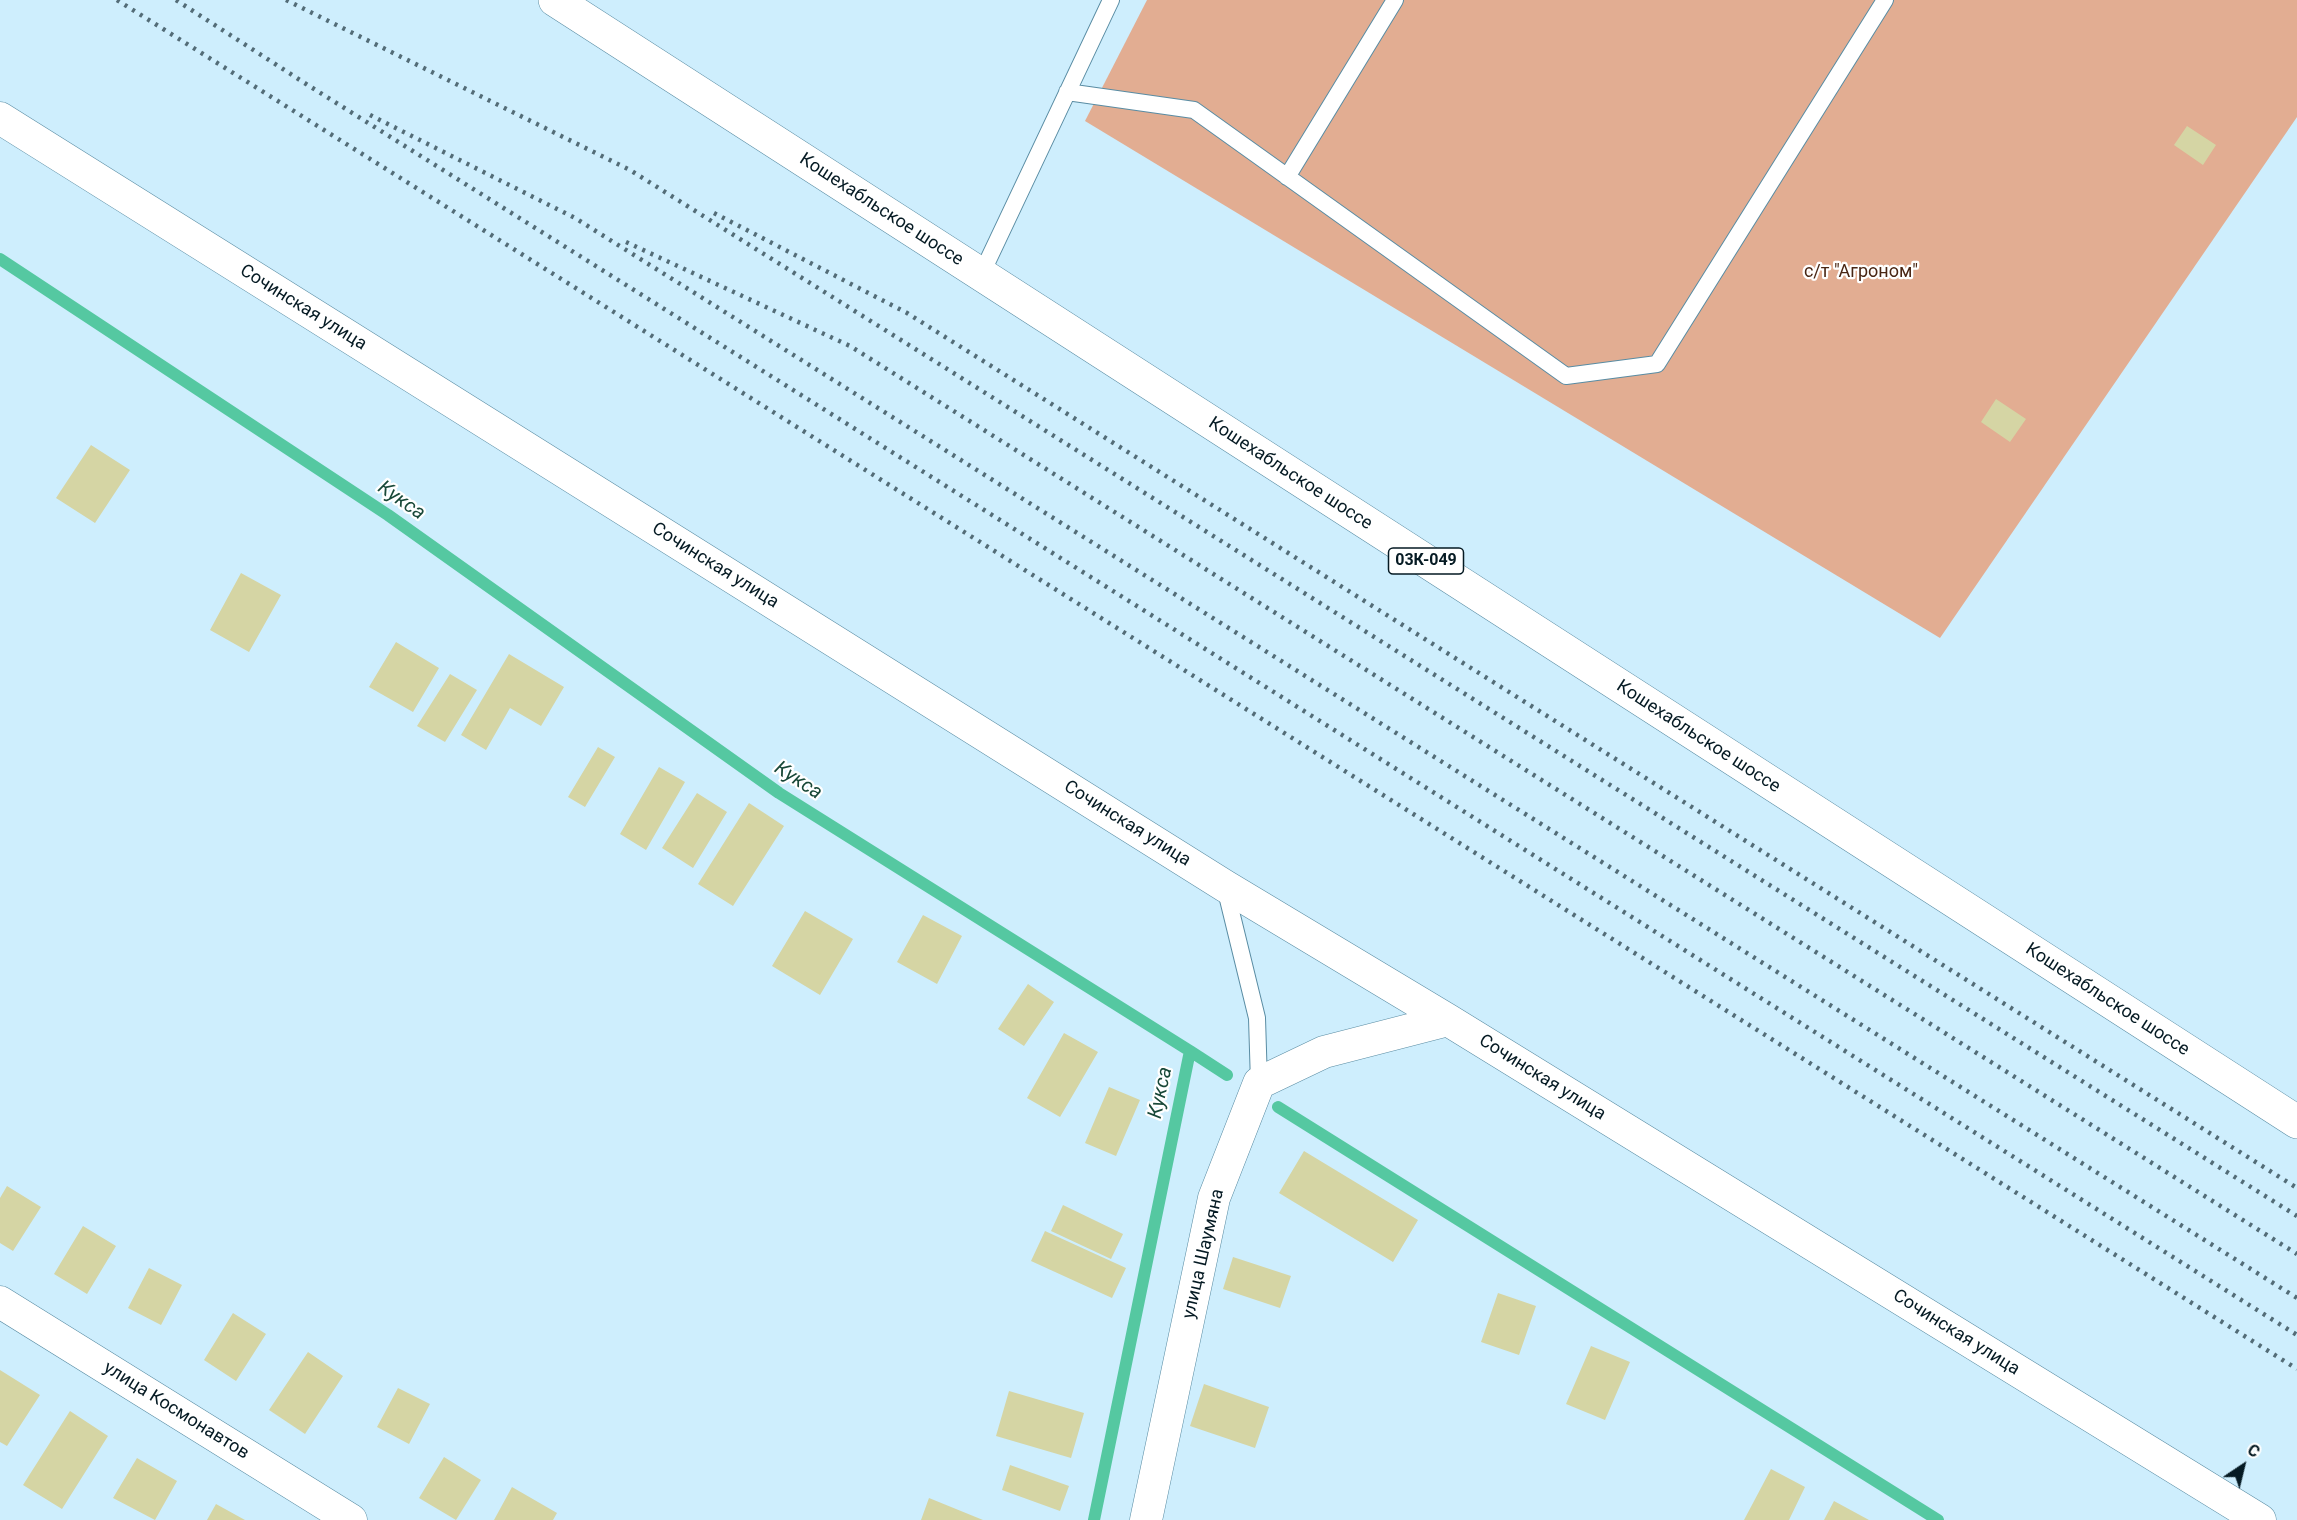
<!DOCTYPE html>
<meta charset="utf-8">
<style>
body{margin:0}
#map{position:relative;width:2297px;height:1520px;overflow:hidden;background:#ceeefd;font-family:Roboto,sans-serif}
canvas{display:block}
.north{position:absolute;left:2213px;top:1436px;width:60px;height:60px;-webkit-text-stroke:4px #fff;paint-order:stroke;rotate:35deg;font-size:16px;font-weight:700;line-height:24px;text-align:center;color:#051a23}
.north::after{content:'';display:block;margin:auto;width:21px;height:27px;background:#051a23;clip-path:polygon(50% 0,100% 100%,50% 72%,0 100%)}
</style>
<div id="map">
<canvas width="2297" height="1520"></canvas>
<div class="north">С</div>
</div>
<script>
const ctx = document.querySelector('canvas').getContext('2d');
ctx.lineJoin = 'round';
function fill(path, color) {
  ctx.fillStyle = color;
  ctx.fill(path, 'evenodd');
}
function shape(rows) {
  const path = new Path2D();
  for (const r of rows) {
    path.moveTo(r[0], r[1]);
    for (let i = 2; i < r.length; i += 2) path.lineTo(r[i], r[i + 1]);
  }
  return path;
}
function strokePath(path, color, width, dash) {
  ctx.strokeStyle = color;
  ctx.lineWidth = width;
  ctx.lineCap = dash ? 'butt' : 'round';
  ctx.setLineDash(dash || []);
  ctx.stroke(path);
}
function write(font, color, halo, rows, align = 'center') {
  ctx.font = font + ' Roboto,sans-serif';
  ctx.lineWidth = 4.5;
  ctx.setLineDash([]);
  ctx.textBaseline = 'middle';
  ctx.strokeStyle = halo;
  ctx.fillStyle = color;
  for (const [text, x, y, turn = 0] of rows) {
    ctx.save();
    ctx.translate(x, y);
    ctx.rotate((+turn || 0) * Math.PI / 180);
    ctx.textAlign = isNaN(turn) ? turn : align;
    if (halo) ctx.strokeText(text, 0, 0);
    ctx.fillText(text, 0, 0);
    ctx.restore();
  }
}
fill(shape([
 [1147,0,2297,0,2297,117,1940,638,1085,121]
]), '#e2ad92');
strokePath(shape([
 [0,259,388,515,779,793,1190,1051,1094,1520],
 [1190,1051,1227,1075],
 [1278,1107,1938,1520]
]), '#55c8a1', 12);
fill(shape([
 [2187,126,2216,145,2203,165,2174,145],
 [1996,399,2026,419,2010,442,1981,422],
 [91,445,130,470,95,523,56,498],
 [241,573,281,595,249,652,210,630],
 [396,642,439,668,413,712,369,687],
 [509,654,564,687,541,726,510,708,486,750,461,735],
 [450,674,477,690,445,742,417,726],
 [598,747,615,757,585,807,568,797],
 [659,767,685,782,646,850,620,834],
 [697,793,727,812,693,868,662,848],
 [749,803,784,826,733,906,698,884],
 [805,911,853,939,820,995,772,966],
 [923,915,962,936,937,984,897,962],
 [1028,984,1054,1002,1024,1046,998,1029],
 [1064,1033,1098,1052,1060,1117,1027,1098],
 [1109,1087,1140,1100,1116,1156,1085,1143],
 [1304,1151,1418,1220,1393,1262,1279,1193],
 [7,1186,41,1207,13,1251,0,1243,0,1198],
 [1063,1205,1123,1234,1111,1259,1051,1231],
 [83,1226,116,1246,87,1294,54,1274],
 [1045,1231,1126,1268,1112,1298,1031,1261],
 [1233,1257,1291,1276,1280,1308,1223,1289],
 [149,1268,182,1285,161,1325,128,1308],
 [1498,1293,1536,1306,1519,1355,1481,1342],
 [233,1313,266,1334,236,1381,204,1360],
 [1591,1346,1630,1362,1605,1420,1566,1404],
 [308,1352,343,1376,305,1434,269,1410],
 [0,1370,40,1395,7,1446,0,1442],
 [1204,1384,1269,1407,1255,1448,1190,1426],
 [398,1388,430,1404,409,1444,377,1427],
 [1009,1391,1084,1413,1071,1458,996,1436],
 [70,1411,108,1436,62,1509,23,1485],
 [444,1457,481,1480,456,1520,419,1498],
 [137,1458,177,1481,155,1520,113,1498],
 [1010,1465,1069,1486,1060,1511,1002,1490],
 [1771,1469,1805,1487,1789,1520,1744,1520],
 [512,1487,557,1513,553,1520,494,1520],
 [929,1498,983,1520,921,1520],
 [1834,1501,1869,1520,1824,1520],
 [216,1504,245,1520,207,1520]
]), '#d5d5a4');
const service = shape([
 [1067,92,1194,110,1566,376,1657,364,1885,0],
 [1287,177,1395,0],
 [981,275,1111,0],
 [1225,887,1257,1018,1259,1083]
]);
const minor = shape([
 [0,118,1225,886,1448,1020,2260,1520],
 [0,1302,351,1520],
 [1146,1520,1214,1198,1259,1083,1324,1052,1448,1020]
]);
const primary = shape([
 [555,0,2297,1122]
]);
strokePath(service, '#598ca3', 18);
strokePath(minor, '#598ca3', 33);
strokePath(primary, '#598ca3', 34);
strokePath(service, '#fff', 16);
strokePath(minor, '#fff', 32);
strokePath(primary, '#fff', 33);
strokePath(shape([
 [117,0,2297,1369],
 [176,0,303,82,2297,1335],
 [286,0,630,170,2297,1216],
 [370,115,575,218,2297,1298],
 [714,213,907,313,2297,1188],
 [626,242,850,346,2297,1254]
]), '#536c77', 4.5, [3, 6]);
for (const [x, y, w] of [
 [1426,561,75]
]) {
  const box = new Path2D();
  box.roundRect(x - w / 2, y - 13, w, 26, 4.5);
  ctx.fillStyle = '#fff';
  ctx.fill(box);
  strokePath(box, '#051a23', 1.5);
}
write('bold 16px', '#051a23', null, [
 ["03К-049",1426,561]
]);
write('18px', '#051a23', '#fff', [
 ["Кошехабльское шоссе",881,210,33],
 ["Сочинская улица",303,308,32],
 ["Кошехабльское шоссе",1290,474,33],
 ["Сочинская улица",715,566,32],
 ["Кошехабльское шоссе",1698,737,33],
 ["Сочинская улица",1127,824,32],
 ["Кошехабльское шоссе",2107,1000,33],
 ["Сочинская улица",1542,1078,32],
 ["улица Шаумяна",1204,1254,-77],
 ["Сочинская улица",1956,1333,32],
 ["улица Космонавтов",176,1411,32]
]);
write('18px', '#492614', '#fff', [
 ["с/т \"Агроном\"",1861,272]
]);
write('italic 20px', '#184838', '#fff', [
 ["Кукса",401,501,35],
 ["Кукса",798,781,33],
 ["Кукса",1161,1093,-78]
]);
</script>
